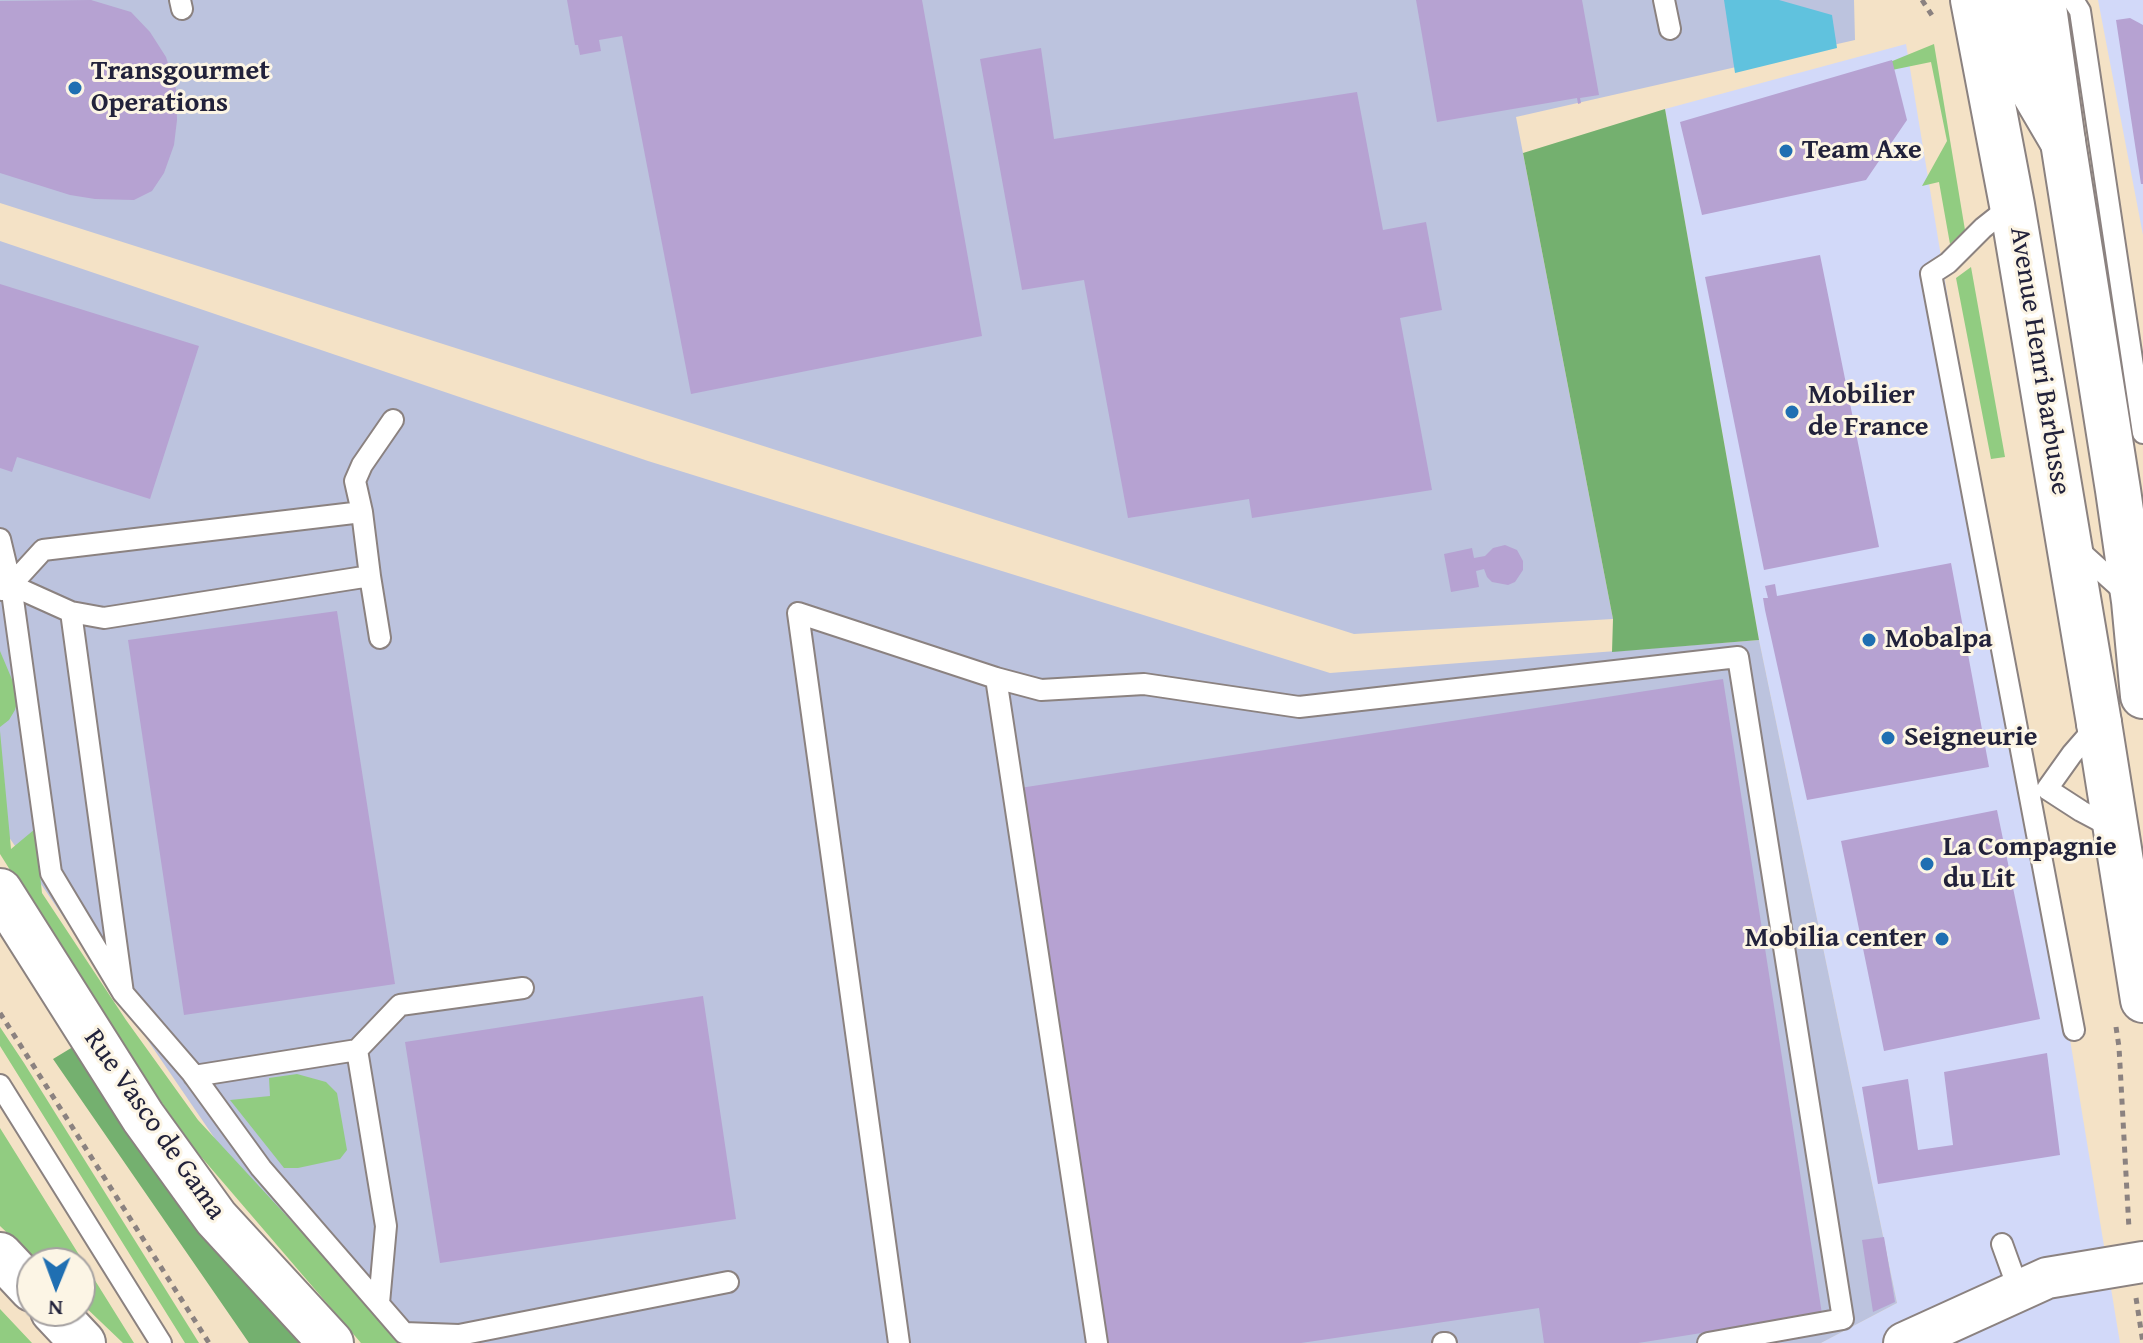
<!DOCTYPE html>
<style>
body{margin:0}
#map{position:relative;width:2143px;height:1343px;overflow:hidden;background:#f4e2c6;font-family:"Gentium Book Plus",serif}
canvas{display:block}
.north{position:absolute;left:16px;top:1247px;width:80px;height:80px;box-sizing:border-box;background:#fcf5e5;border:2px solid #a5a1a1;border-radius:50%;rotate:181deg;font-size:22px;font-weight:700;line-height:32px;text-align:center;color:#22223b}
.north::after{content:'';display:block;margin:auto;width:28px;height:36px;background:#1f6fb2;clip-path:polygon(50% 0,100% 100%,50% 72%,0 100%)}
</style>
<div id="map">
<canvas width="2143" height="1343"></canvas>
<div class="north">N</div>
</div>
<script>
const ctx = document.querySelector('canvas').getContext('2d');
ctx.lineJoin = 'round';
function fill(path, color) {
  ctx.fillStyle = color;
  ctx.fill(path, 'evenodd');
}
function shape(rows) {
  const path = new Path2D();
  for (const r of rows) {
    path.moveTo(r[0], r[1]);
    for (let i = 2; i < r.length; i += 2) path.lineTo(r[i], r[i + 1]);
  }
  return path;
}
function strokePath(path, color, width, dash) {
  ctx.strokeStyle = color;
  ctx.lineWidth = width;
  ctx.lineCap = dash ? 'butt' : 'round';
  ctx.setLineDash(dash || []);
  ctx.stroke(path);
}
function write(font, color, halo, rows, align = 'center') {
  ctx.font = font + ' "Gentium Book Plus",serif';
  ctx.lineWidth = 6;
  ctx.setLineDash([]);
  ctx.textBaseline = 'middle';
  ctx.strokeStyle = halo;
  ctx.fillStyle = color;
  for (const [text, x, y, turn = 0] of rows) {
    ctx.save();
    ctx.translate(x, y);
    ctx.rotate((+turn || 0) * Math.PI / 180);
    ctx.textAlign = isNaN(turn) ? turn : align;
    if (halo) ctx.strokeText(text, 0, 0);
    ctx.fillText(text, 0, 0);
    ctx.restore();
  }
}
fill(shape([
 [2098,0,2143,0,2143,235],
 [1906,44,2120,1343,1821,1343,1897,1303,1759,640,1665,109]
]), '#d2d9f9');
fill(shape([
 [0,0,1854,0,1855,40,1516,117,1613,619,1354,634,0,203],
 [0,241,648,461,1330,673,1759,640,1897,1303,1821,1343,367,1343,321,1294,0,824]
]), '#bcc3de');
fill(shape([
 [1934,44,1965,230,1950,244,1939,182,1922,186,1947,141,1931,62,1892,70,1890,62],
 [1971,267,2005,457,1991,459,1956,278],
 [0,651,19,696,15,710,9,720,0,727],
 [0,731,11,849,35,829,42,893,126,1020,198,1120,404,1343,361,1343,191,1145,100,1013,0,854],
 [0,1027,24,1063,199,1343,185,1343,0,1046],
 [297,1074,326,1082,337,1093,347,1150,340,1159,298,1168,284,1168,230,1100,270,1096,269,1078],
 [0,1128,134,1343,123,1343,80,1302,80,1263,39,1263,0,1226],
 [0,1309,32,1343,0,1343]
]), '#91cc81');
fill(shape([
 [1665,109,1759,640,1612,652,1613,619,1523,153],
 [81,1042,174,1192,299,1343,249,1343,53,1059]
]), '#74b06f');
fill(shape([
 [1724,0,1779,0,1832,15,1837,48,1735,73]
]), '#60c2de');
fill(shape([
 [91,0,131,12,150,32,166,57,176,89,177,120,174,145,164,173,152,191,134,200,95,199,70,195,0,173,0,1],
 [567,0,922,0,982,336,691,394,622,36,599,40,601,51,580,55,578,45,575,45],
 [1416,0,1582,0,1599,95,1580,98,1581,103,1578,104,1577,98,1437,122],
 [2130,18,2143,25,2143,184,2141,184,2116,20],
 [1041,48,1054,139,1357,92,1383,230,1426,222,1442,310,1400,318,1432,490,1252,518,1249,499,1128,518,1084,280,1022,290,980,59],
 [1892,60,1907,120,1866,180,1702,215,1680,122],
 [1820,255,1879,547,1764,570,1705,277],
 [0,284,199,346,150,499,17,457,12,472,0,468],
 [1505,545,1517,550,1523,561,1523,570,1515,582,1508,585,1492,582,1487,577,1484,569,1476,571,1479,587,1451,592,1444,554,1472,548,1474,558,1485,556,1493,548],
 [1951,563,1989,767,1807,800,1765,610,1763,598,1768,598,1765,586,1775,584,1777,596],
 [337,611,395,984,184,1015,128,640],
 [1723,679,1822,1314,1638,1343,1544,1343,1539,1308,1301,1343,1106,1343,1020,788],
 [1997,810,2040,1019,1884,1051,1841,841],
 [703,996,736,1219,440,1263,405,1042],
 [2047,1053,2060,1155,1878,1184,1862,1087,1908,1079,1918,1150,1953,1145,1944,1072],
 [1884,1237,1895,1302,1873,1312,1862,1240]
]), '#b6a2d2');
const service = shape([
 [180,0,182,9],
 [1664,0,1670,29],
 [2073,0,2080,11,2143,433],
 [2012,205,1983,228,1948,263,1931,274,2074,1030],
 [362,512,355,481,362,465,393,420],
 [0,539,11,585,51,873,123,993,71,612],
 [2076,548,2126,593],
 [370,576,380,638],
 [2,590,11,585,43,550,362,512,370,576,104,618,71,612,11,585],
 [996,678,1097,1343],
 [2099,723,2072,754,2047,789,2081,811,2113,828],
 [123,993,192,1073,261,1168,404,1333,459,1335,728,1282],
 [357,1050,400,1005,523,988],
 [194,1076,357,1050,386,1226,379,1303],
 [0,1085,161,1343],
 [2002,1244,2019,1291],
 [899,1343,798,613,996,678,1041,690,1144,684,1299,707,1738,657,1843,1319,1708,1343],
 [1443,1343,1446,1343]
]);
const minor = shape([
 [1904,1343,2047,1278,2143,1262]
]);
const tertiary = shape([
 [2005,0,2016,62,2063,142],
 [0,891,143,1117,216,1218,331,1343]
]);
const primary = shape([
 [1973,0,2012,205,2099,723],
 [2043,0,2063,142,2118,490,2134,601,2143,696]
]);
const trunk = shape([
 [2099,723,2143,1000],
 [0,1255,32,1289],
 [53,1311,83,1343]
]);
strokePath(service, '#8b8280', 24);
strokePath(minor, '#8b8280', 44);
strokePath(tertiary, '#8b8280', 48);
strokePath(primary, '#8b8280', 48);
strokePath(trunk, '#8b8280', 48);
strokePath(shape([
 [1922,0,1935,20],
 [0,1013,209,1343],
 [2116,1027,2119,1047,2129,1229],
 [2136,1298,2143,1343]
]), '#8b8280', 5, [6, 6]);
strokePath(service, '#fff', 20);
strokePath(minor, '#fff', 40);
strokePath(tertiary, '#fff', 44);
strokePath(primary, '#fff', 44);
strokePath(trunk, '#fff', 44);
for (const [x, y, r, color] of [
 [75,88,8,"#1f6fb2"],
 [1786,151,8,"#1f6fb2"],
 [1792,412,8,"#1f6fb2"],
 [1869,640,8,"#1f6fb2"],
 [1888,738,8,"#1f6fb2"],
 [1927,864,8,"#1f6fb2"],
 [1942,939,8,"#1f6fb2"]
]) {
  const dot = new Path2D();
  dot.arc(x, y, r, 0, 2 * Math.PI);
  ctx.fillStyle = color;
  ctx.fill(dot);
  strokePath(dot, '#fcf5e5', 3);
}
write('bold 28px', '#22223b', '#fcf5e5', [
 ["Transgourmet",91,72],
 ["Operations",91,104],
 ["Team Axe",1802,151],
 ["Mobilier",1808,396],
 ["de France",1808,428],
 ["Mobalpa",1885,640],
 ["Seigneurie",1904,738],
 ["La Compagnie",1943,848],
 ["du Lit",1943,880],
 ["Mobilia center",1926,939,"right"]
], 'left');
write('28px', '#22223b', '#fcf5e5', [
 ["Avenue Henri Barbusse",2039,361,81],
 ["Rue Vasco de Gama",154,1125,55]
]);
</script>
